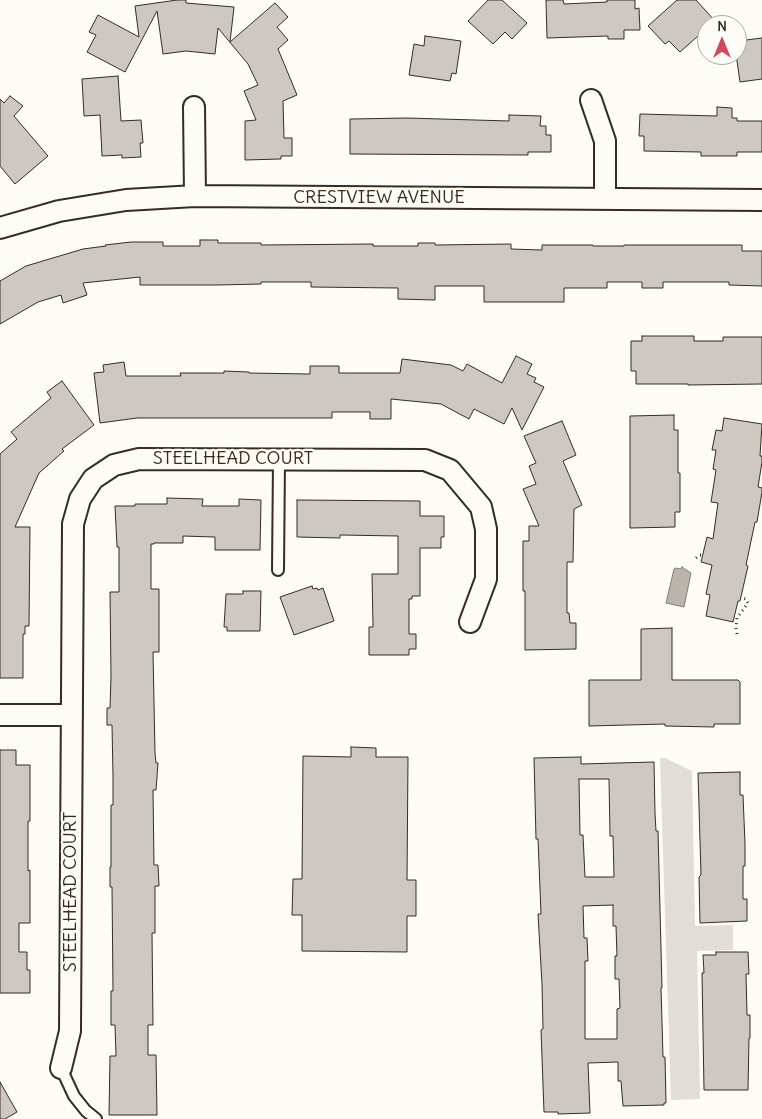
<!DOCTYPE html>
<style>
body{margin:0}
#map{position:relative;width:762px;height:1119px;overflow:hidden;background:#fdfcf7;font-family:Delius,sans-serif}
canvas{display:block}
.north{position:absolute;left:697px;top:15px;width:50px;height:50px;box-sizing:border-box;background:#fdfcf7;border:1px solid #afa8a0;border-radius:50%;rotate:0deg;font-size:14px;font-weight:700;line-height:20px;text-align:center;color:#3b2a1e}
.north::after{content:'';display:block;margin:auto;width:18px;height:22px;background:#d1495b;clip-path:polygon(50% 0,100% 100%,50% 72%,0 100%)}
</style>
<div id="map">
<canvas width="762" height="1119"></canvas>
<div class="north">N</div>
</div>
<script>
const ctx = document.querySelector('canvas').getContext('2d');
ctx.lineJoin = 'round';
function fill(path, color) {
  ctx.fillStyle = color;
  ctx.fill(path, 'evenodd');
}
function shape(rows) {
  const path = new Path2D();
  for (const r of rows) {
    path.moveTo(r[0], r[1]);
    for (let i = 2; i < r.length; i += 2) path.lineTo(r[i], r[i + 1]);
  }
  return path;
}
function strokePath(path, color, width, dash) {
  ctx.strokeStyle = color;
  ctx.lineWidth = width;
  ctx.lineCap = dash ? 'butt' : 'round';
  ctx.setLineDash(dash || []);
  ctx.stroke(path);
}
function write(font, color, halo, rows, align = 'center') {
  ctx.font = font + ' Delius,sans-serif';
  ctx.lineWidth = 4.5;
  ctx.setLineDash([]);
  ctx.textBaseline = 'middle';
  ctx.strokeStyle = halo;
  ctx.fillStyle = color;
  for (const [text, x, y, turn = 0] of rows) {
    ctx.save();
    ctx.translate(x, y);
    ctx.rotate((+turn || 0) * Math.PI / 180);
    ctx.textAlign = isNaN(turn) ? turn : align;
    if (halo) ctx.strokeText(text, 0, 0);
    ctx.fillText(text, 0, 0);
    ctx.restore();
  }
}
fill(shape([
 [660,758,665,758,692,771,695,926,733,925,733,950,697,951,700,1099,671,1100]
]), '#e1ded7');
const water = shape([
 [682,567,691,573,684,607,666,603,674,569,676,568,681,569,682,567]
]);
fill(water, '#bbb4ad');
strokePath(water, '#887d74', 1);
const building = shape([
 [177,0,186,0,186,3,234,7,230,42,275,3,288,17,277,27,288,40,278,49,297,95,283,101,284,138,292,138,292,156,281,156,281,159,245,160,245,121,256,120,244,91,258,85,248,64,218,28,215,54,186,51,163,54,157,11,125,72,87,52,96,35,89,32,98,15,139,37,135,6,177,0],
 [488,0,502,0,527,23,512,39,505,32,493,44,468,21,488,0],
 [546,0,563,0,564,4,607,2,607,0,635,0,635,9,639,8,640,30,624,30,624,39,608,39,608,36,547,38,546,0],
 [677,0,696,0,715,21,710,25,707,25,707,28,680,52,669,41,665,44,648,26,677,0],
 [425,36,461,41,456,74,452,73,450,81,409,75,414,44,424,46,425,36],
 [762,38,762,79,740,82,737,61,737,49,740,48,738,41,762,38],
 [118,76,121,121,141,120,143,143,140,143,141,157,122,158,122,155,102,156,100,115,84,116,82,79,118,76],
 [10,96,23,106,14,116,48,156,15,184,0,166,0,99,4,103,10,96],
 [717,107,732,108,732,118,737,118,737,121,762,121,762,152,737,152,737,156,701,156,701,152,644,151,644,136,639,136,640,114,717,116,717,107],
 [509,115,541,116,540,126,546,126,546,135,551,135,551,152,528,152,528,155,350,154,350,119,407,118,509,121,509,115],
 [200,240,218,240,218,243,261,243,261,245,373,244,373,246,418,246,418,243,435,243,435,245,511,244,511,249,542,250,542,245,593,245,593,246,624,246,624,245,742,245,742,251,762,251,762,286,729,285,729,282,663,282,663,288,642,288,642,282,607,282,607,288,564,288,564,302,484,302,484,286,435,286,435,300,398,299,398,288,311,287,311,282,261,282,261,284,218,285,140,285,140,277,83,283,87,295,63,303,61,295,38,302,0,324,0,281,26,266,83,249,106,246,105,245,131,242,163,242,163,246,200,246,200,240],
 [642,336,694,336,694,341,723,341,723,337,762,337,762,384,688,385,688,384,636,384,636,371,631,371,631,341,642,341,642,336],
 [516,356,532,364,527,374,536,378,534,382,544,387,522,430,512,408,504,424,474,409,469,419,441,404,391,399,391,419,370,419,370,412,332,412,332,418,137,418,100,423,94,373,104,372,103,365,124,362,126,376,181,376,180,373,224,373,224,371,249,372,249,373,310,374,310,366,339,366,339,373,400,373,402,359,451,365,463,371,467,364,502,383,516,356],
 [62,381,94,425,62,449,64,451,39,473,15,527,30,527,29,626,25,626,25,634,23,634,23,678,0,678,0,454,17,439,11,432,51,398,47,392,62,381],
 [674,415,674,430,678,430,678,473,680,473,680,512,675,512,675,527,630,528,630,416,674,415],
 [724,418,762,424,760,456,762,456,762,462,758,487,762,488,762,492,757,522,755,522,746,565,748,566,740,601,738,601,733,622,706,616,710,595,706,594,712,565,701,562,707,537,713,539,718,503,711,502,716,470,713,469,716,450,712,450,716,430,722,431,724,418],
 [562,421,576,455,563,461,582,505,574,509,573,562,567,562,567,613,569,613,570,623,576,623,576,649,525,650,525,591,523,591,523,541,529,541,529,526,539,526,523,489,536,484,529,466,536,463,524,436,562,421],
 [167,498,203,499,202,506,239,506,239,499,261,500,260,550,215,550,215,537,183,536,183,543,154,543,154,544,151,544,151,589,159,589,159,652,153,652,155,753,156,763,158,763,156,790,153,790,154,865,158,865,159,886,155,886,155,933,152,933,153,1025,148,1025,148,1055,156,1055,157,1115,109,1115,110,1056,116,1056,115,1025,111,1025,111,991,113,991,112,887,110,887,110,867,111,867,111,805,113,805,113,776,112,725,107,725,107,708,110,708,111,677,110,592,119,592,119,547,117,547,115,506,135,506,135,504,167,504,167,498],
 [297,500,420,501,420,516,444,516,444,537,441,537,441,548,420,548,420,596,412,596,412,599,409,599,409,634,416,634,416,649,409,649,409,655,369,655,369,627,373,627,372,574,398,574,398,536,340,535,340,538,297,537,297,500],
 [312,586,313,589,317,588,318,590,323,588,334,621,294,635,280,597,312,586],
 [243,591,261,591,260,631,227,631,227,627,224,627,226,594,243,594,243,591],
 [672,628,672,680,738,680,740,682,740,724,714,724,714,727,665,726,665,724,589,726,589,680,641,680,641,629,672,628],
 [351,747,376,748,376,757,408,757,407,880,416,880,416,916,407,916,407,952,302,951,302,915,292,915,293,879,302,879,303,756,351,757,351,747],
 [0,750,16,750,16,765,30,765,30,821,28,821,28,871,30,870,30,923,19,923,19,952,27,952,27,970,30,970,30,993,0,993,0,750],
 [581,757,581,764,654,762,655,813,656,831,658,831,662,988,661,988,662,1022,663,1057,665,1057,666,1103,664,1103,664,1105,623,1106,621,1081,618,1081,618,1062,588,1063,590,1113,558,1114,558,1112,544,1112,541,1030,543,1029,542,984,538,914,541,914,538,839,536,839,534,758,581,757],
 [579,779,609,779,610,836,613,836,614,877,585,877,583,835,580,835,579,779],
 [613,905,613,926,616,926,617,956,615,956,615,979,619,979,620,1008,617,1009,617,1039,585,1039,585,961,588,961,587,938,584,938,583,906,613,905],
 [740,772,740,795,743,795,745,844,745,866,743,866,743,899,747,899,747,921,700,923,699,877,701,875,698,773,740,772],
 [716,952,748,952,749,974,746,974,747,1015,750,1015,750,1038,749,1038,748,1090,704,1090,702,973,704,973,703,955,716,955,716,952],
 [0,1082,17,1112,5,1119,0,1119,0,1082]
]);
fill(building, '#cdc8c2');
strokePath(building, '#3b2a1e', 1);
const lane = shape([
 [278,570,279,460],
 [61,1068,74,1096,86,1111,96,1119]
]);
const street = shape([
 [591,100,605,141,605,199],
 [194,107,195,196],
 [0,228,59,211,126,200,195,196,762,200],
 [0,715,72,715],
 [61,1068,70,1031,73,524,80,499,93,479,114,465,139,459,425,460,450,470,481,507,486,529,486,579,470,622]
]);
strokePath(lane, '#3b2a1e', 14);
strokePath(street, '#3b2a1e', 24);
strokePath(shape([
 [696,558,700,555,703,555],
 [737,634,736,628,737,618,748,603,746,599,741,598]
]), '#3b2a1e', 3, [1, 4]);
strokePath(lane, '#fdfcf7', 10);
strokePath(street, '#fdfcf7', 20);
write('18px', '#3b2a1e', '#fdfcf7', [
 ["CRESTVIEW AVENUE",379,198],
 ["STEELHEAD COURT",233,459],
 ["STEELHEAD COURT",71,892,-90]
]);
</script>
